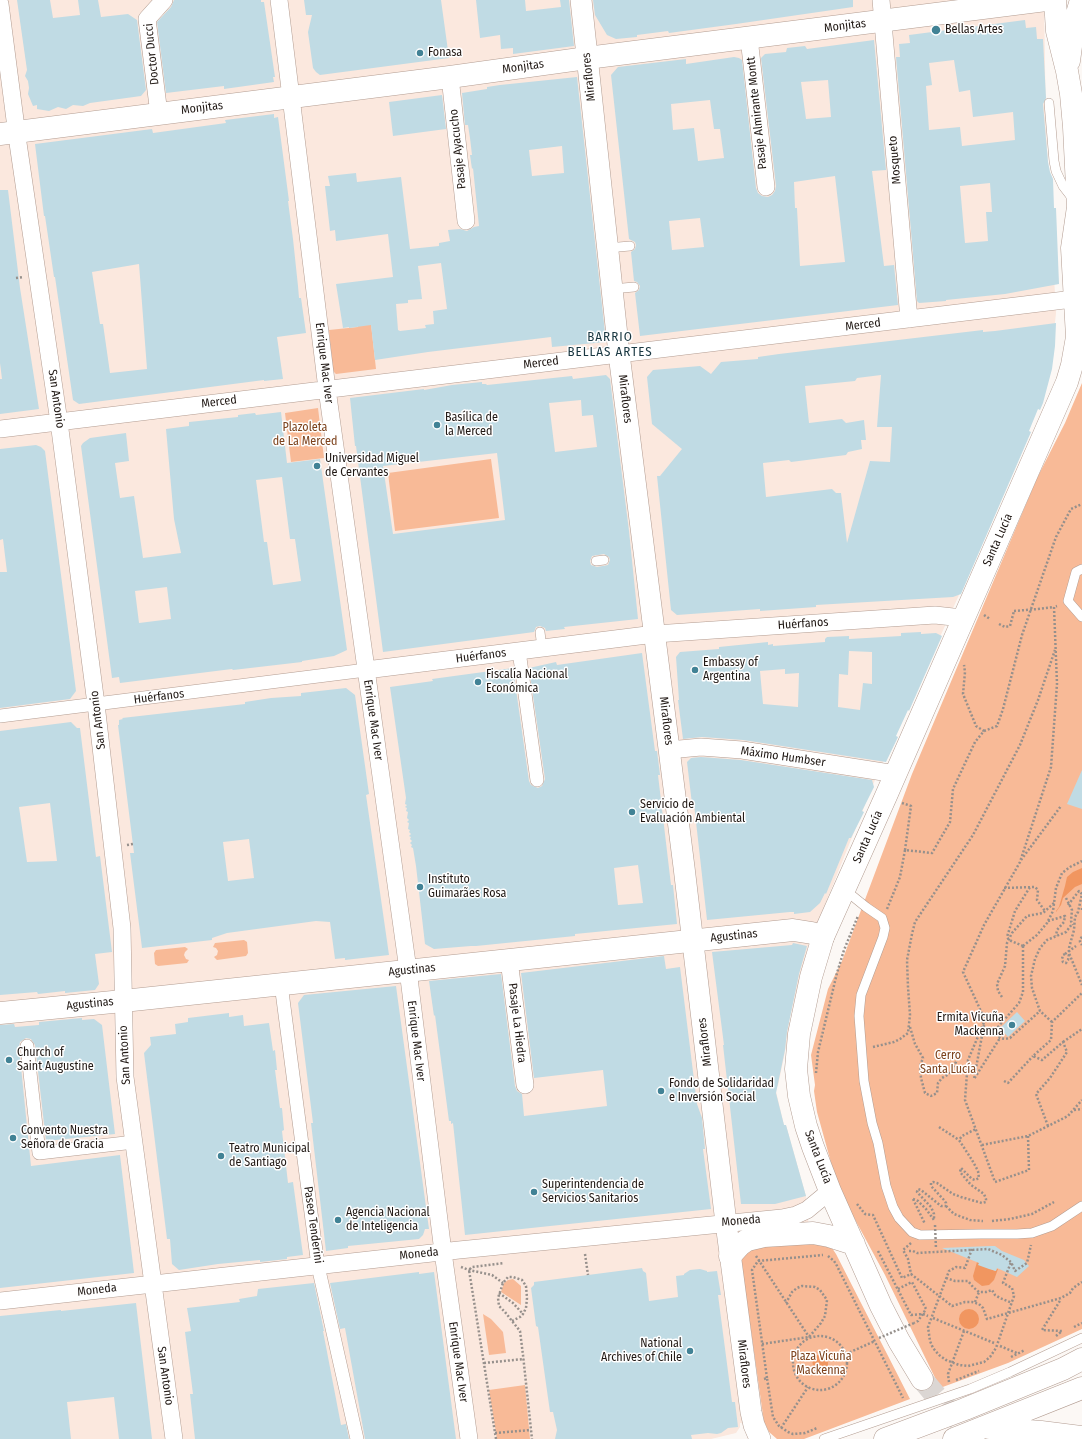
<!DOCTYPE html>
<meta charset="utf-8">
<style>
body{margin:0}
canvas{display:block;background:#fcf8f5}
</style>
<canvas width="1082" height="1439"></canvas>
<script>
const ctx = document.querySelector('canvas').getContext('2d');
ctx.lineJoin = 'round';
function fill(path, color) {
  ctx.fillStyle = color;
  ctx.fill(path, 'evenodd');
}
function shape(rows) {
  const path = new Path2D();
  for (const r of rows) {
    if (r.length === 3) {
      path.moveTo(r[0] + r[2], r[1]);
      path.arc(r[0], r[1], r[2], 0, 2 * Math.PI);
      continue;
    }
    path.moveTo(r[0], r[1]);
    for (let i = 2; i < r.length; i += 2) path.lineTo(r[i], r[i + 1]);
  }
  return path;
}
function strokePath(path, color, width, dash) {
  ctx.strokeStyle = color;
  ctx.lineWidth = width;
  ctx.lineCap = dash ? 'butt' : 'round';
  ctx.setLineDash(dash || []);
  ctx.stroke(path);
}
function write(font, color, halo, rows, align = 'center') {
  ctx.font = font + ' "Fira Sans Condensed",sans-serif';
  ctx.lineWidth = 3;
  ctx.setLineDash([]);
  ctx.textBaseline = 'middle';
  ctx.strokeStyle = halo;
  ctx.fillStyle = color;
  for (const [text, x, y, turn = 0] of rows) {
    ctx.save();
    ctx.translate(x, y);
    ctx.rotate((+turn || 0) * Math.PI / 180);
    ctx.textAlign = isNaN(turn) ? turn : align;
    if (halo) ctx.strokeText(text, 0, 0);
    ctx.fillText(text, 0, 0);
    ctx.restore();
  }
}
fill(shape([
 [0,0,1044,0,1046,127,1056,313,1050,370,974,562,875,780,808,947,789,1022,791,1023,778,1086,775,1087,784,1125,786,1125,806,1196,810,1240,741,1266,764,1422,740,1423,740,1427,736,1433,711,1439,0,1439]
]), '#fbe8de');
fill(shape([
 [371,324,376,369,336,374,333,371,329,330,358,327,358,326],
 [1082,383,1082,1329,1008,1363,940,1388,885,1275,852,1214,835,1177,817,1112,814,1091,815,1085,811,1055,828,989,842,961,912,774,1037,478,1065,423],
 [318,408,324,458,291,462,285,413],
 [491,459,499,518,395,531,388,473],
 [244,940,247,942,248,953,246,956,217,960,214,957,217,955,218,951,216,948,213,947,215,943],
 [185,947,188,949,185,952,184,955,186,959,189,960,187,963,158,966,155,964,154,953,156,950],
 [810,1240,832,1248,836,1254,910,1399,804,1439,777,1439,769,1432,764,1422,741,1261,744,1253,748,1249],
 [513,1279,521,1286,521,1305,501,1292,504,1283,508,1280],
 [483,1314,491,1319,503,1332,506,1353,489,1355],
 [525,1385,530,1439,497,1439,489,1390]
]), '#f8ba97');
fill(shape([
 [1082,868,1082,884,1075,887,1063,898,1061,905,1056,912,1056,911,1059,907,1065,886,1067,877,1073,872],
 [977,1262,991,1267,991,1269,995,1271,997,1269,998,1269,994,1280,989,1285,982,1286,974,1280,973,1276],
 [969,1319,10],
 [824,1354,828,1359,828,1366,823,1369,816,1370,813,1366,812,1359,817,1355]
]), '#f19660');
fill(shape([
 [17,0,50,0,53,18,80,15,78,0,98,0,101,17,128,14,137,20,146,90,141,96,90,103,83,106,73,105,66,109,58,107,49,111,37,109,37,105,33,106,28,94,29,88,28,81,25,76,27,70],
 [174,0,261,0,261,2,264,2,275,77,273,77,274,82,224,89,224,86,166,93,157,22,171,7],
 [304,0,441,0,449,58,320,75,316,72,313,68,308,32,312,15,306,15],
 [476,0,525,0,526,11,561,7,560,0,569,0,574,46,513,54,513,48,501,49,500,35,480,38],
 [593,0,853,0,853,7,736,24,669,33,668,31,637,35,637,37,616,39,607,35,595,15],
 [1025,20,1026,28,1036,27,1037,39,1043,39,1046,98,1043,104,1048,162,1050,172,1053,179,1054,208,1056,208,1059,284,1005,294,946,300,946,301,919,303,917,301,896,57,900,57,899,44,910,43,909,35],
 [954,60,959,92,970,90,973,117,1013,112,1015,140,962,146,960,127,929,130,926,86,932,85,929,63],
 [990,183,992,212,986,212,988,241,965,243,960,186],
 [874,40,886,170,872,171,884,266,894,265,898,305,640,336,635,293,639,290,640,286,637,282,634,281,631,252,635,249,636,245,635,242,629,239,611,75,618,67,686,59,686,64,734,57,739,58,742,60,756,188,758,193,762,196,768,197,772,195,775,191,776,186,761,58,765,54,786,52,787,48,805,46,807,49],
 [828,80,831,117,806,119,801,82],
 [710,100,714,129,720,129,724,158,698,161,694,128,673,130,671,104],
 [835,176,845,262,800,266,797,208,795,208,794,182],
 [700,218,704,247,672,250,669,221],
 [577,77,606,342,552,347,551,337,428,352,375,360,371,325,349,328,349,327,343,328,336,284,393,277,388,234,336,241,335,230,330,231,325,186,330,186,328,176,356,173,357,182,401,177,410,249,439,246,439,243,450,241,448,230,460,229,467,231,474,227,479,226,473,168,472,169,470,155,472,155,470,138,468,125,465,125,462,93,487,89,487,87,500,85],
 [562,146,564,173,532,176,529,150],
 [441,263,447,309,433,311,434,324,425,325,426,328,400,331,398,330,396,304,408,303,408,300,422,299,418,266],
 [442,95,446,129,393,136,389,102],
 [274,114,274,118,278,117,289,201,288,201,293,239,298,286,299,298,301,298,306,333,277,337,283,379,264,381,264,380,79,404,73,400,55,277,54,277,45,216,44,216,35,144,152,129,153,133,226,123,225,120],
 [139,264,147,369,110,373,103,324,100,324,92,272],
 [0,190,8,190,20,288,39,409,0,414,0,379,2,379,0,363],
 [1056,323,1055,346,1052,369,1043,403,1040,410,1038,409,1029,431,1031,432,961,594,953,597,816,605,816,607,760,611,760,609,677,615,671,610,657,476,660,476,682,449,652,424,647,377,653,370,700,366,711,374,721,362,758,359,758,357,779,354,983,330,983,332,995,331],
 [881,375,877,427,892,427,890,462,870,461,847,543,841,493,836,493,832,489,766,497,763,463,789,460,791,462,846,455,848,452,862,449,861,440,866,440,864,420,846,423,842,419,809,423,805,386,855,381,857,378],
 [606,375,610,379,629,531,638,619,564,627,565,629,546,631,545,628,540,626,536,627,534,632,383,652,359,469,356,446,355,446,350,398,424,389,424,390,452,385,482,382,482,384,486,384,487,385,572,376,573,379],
 [581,400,582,416,593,415,597,447,555,452,549,403],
 [497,453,505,520,393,534,383,466],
 [604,554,609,557,610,560,608,565,597,567,591,565,590,561,592,556],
 [281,412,287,463,320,459,347,650,334,656,302,661,302,662,233,670,232,669,120,683,119,677,112,678,81,446,83,443,90,438,126,433,129,461,115,463,120,498,134,496,143,558,181,553,174,519,166,429,189,426,189,422,238,417,238,415,255,413,256,415],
 [282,477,290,539,295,539,301,581,273,585,267,542,264,542,256,480],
 [167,587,171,619,139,623,135,591],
 [36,445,41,447,45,451,76,691,70,699,0,708,0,572,7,572,3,539,0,540,0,449],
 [921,632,921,634,936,633,942,636,909,711,908,710,896,736,898,737,886,762,743,740,702,737,683,739,678,700,679,700,676,657,680,652,719,649,719,647,768,642,768,645,773,644,773,646,825,642,825,639,827,637,849,636,849,639,901,636,901,633],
 [849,651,872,652,872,684,863,683,860,710,838,707,839,674,848,675],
 [785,669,785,674,799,673,798,707,763,704,760,671],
 [642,653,655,751,657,751,660,775,658,775,671,885,673,885,677,924,575,934,575,936,476,946,471,946,434,949,425,944,416,866,413,848,411,847,412,845,410,843,412,841,410,839,411,837,409,836,411,834,409,832,410,830,408,829,409,823,407,822,409,820,407,818,408,812,406,811,407,808,405,807,407,805,405,804,406,798,390,687,433,681,432,679,513,668,529,781,531,785,538,788,542,786,545,779,529,668,556,662,557,665],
 [638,865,643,903,618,905,614,868],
 [346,688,355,695,369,794,366,795,389,955,345,960,345,958,335,959,330,922,316,921,227,933,212,938,212,940,142,948,130,853,134,853,118,725,119,725,119,720,123,719,122,718,245,704,245,702,271,698,301,696,301,693],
 [249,839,254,878,228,881,223,842],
 [71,722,77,728,80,728,96,857,100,856,112,952,95,954,99,984,95,990,65,993,65,991,38,994,37,992,0,995,0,731],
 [50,803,57,861,27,862,19,807],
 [701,757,741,760,872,780,874,787,862,811,864,812,851,838,849,838,826,894,825,893,820,903,810,912,794,914,794,912,790,912,707,920,694,804,692,804,687,762,691,758],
 [1082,770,1082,809,1067,804],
 [793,943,807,946,799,974,787,1032,785,1050,776,1093,784,1125,786,1125,806,1196,775,1204,741,1204,723,1045,724,1045,712,952,792,945],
 [664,956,666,969,680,967,697,1104,702,1118,705,1149,703,1149,711,1209,465,1235,453,1123,451,1124,451,1121,449,1121,435,1015,434,1016,429,981,501,974,515,1086,517,1091,522,1094,524,1116,607,1106,603,1070,534,1078,521,973],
 [396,986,429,1229,425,1229,423,1235,419,1239,348,1246,348,1248,326,1251,311,1123,313,1123,298,1003,304,995],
 [1017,1012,1025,1021,1008,1037,1000,1028],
 [229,1013,229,1017,243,1015,244,1026,269,1023,273,1051,275,1050,277,1070,275,1070,280,1108,282,1108,284,1130,282,1131,288,1183,293,1182,303,1255,287,1257,287,1259,260,1262,260,1260,218,1264,179,1270,172,1264,170,1239,167,1239,144,1053,151,1045,150,1037,176,1034,175,1024,188,1022,188,1018],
 [82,1018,82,1020,94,1019,102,1025,115,1134,46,1141,35,1045,31,1039,26,1038,20,1042,19,1047,31,1166,120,1155,134,1273,0,1288,0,1025,14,1024,15,1027,39,1025,39,1022],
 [991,1246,995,1246,1002,1251,1024,1260,1029,1266,1017,1277,997,1268,996,1271,989,1269,978,1265,979,1263,942,1248],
 [642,1268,643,1271,646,1273,649,1301,678,1297,676,1276,684,1275,684,1274,690,1270,700,1269,707,1271,707,1272,717,1271,721,1295,718,1295,732,1402,735,1402,738,1427,728,1428,721,1433,717,1434,708,1433,691,1435,692,1439,555,1439,557,1430,553,1412,550,1412,538,1327,536,1326,531,1288,534,1285,534,1282],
 [419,1272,419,1274,434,1272,456,1439,365,1439,345,1328,340,1329,330,1283],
 [314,1283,324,1331,323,1331,341,1425,346,1424,349,1439,195,1439,190,1394,193,1394,185,1332,191,1331,187,1308,240,1302,239,1299,257,1296,258,1289],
 [136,1303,152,1439,119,1439,114,1397,67,1402,71,1439,0,1439,0,1316,61,1310,61,1311]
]), '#c0dbe4');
strokePath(shape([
 [922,1379,947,1409,960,1422,982,1439]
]), '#dbd6d3', 22, [22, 11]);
const service = shape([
 [1049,103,1054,161,1056,171,1063,186,1073,199],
 [607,248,630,246],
 [612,289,634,287],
 [596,561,604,560],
 [1082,569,1076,572,1068,601,1082,617],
 [540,632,542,648],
 [845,890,866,907,882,918,885,928,883,937,861,995,859,1016,864,1081,872,1123,878,1143,886,1186,893,1207,899,1218,912,1232,920,1235,981,1234,1017,1234,1032,1233,1052,1226,1082,1206],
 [824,1439,970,1389,1010,1372,1082,1338]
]);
const pedestrian = shape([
 [519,651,537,780],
 [0,716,366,670],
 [281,984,318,1266,357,1439],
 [27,1046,39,1153,134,1142]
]);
const minor = shape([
 [279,0,327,389,408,970,443,1252,469,1439],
 [881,0,909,319],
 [0,4,18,143,59,422,96,704,122,928,125,1077,174,1439],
 [749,38,766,187],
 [450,77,466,221],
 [159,114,147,19,164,0],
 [0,429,1082,298],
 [366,670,655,634,935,615,953,617,963,620],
 [669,750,701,747,742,750,896,774],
 [509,960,525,1085],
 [0,1301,459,1250,782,1218,796,1215,807,1210,830,1191]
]);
const tertiary = shape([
 [581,0,619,354,684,867,726,1223,751,1412,754,1425,760,1439]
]);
const secondary = shape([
 [0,134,450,77,587,58,1046,0],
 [0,1013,123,1001,793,930,812,933,823,937]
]);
const primary = shape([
 [1055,0,1057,31,1067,71,1071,94,1074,127,1078,207,1082,221],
 [1069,61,1074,24,1081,0],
 [730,1256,740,1245,747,1240,764,1236,813,1233,829,1236,854,1244],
 [922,1379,899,1341,881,1306,830,1191,813,1147,806,1126,799,1096,796,1069,799,1034,811,977,823,937,886,796,1067,382,1072,365,1077,337,1072,248,1078,207],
 [990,1428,1041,1432,1082,1437],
 [885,1439,965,1409,1063,1369,1082,1359],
 [954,1439,1082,1388]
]);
strokePath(service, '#b39d92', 10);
strokePath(pedestrian, '#b39d92', 14);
strokePath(minor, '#b39d92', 18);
strokePath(tertiary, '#b39d92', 22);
strokePath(secondary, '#b39d92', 23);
strokePath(primary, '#b39d92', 23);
strokePath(shape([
 [16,278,23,277],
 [1038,609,1054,607],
 [984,615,990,619],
 [999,624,1005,627,1010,626,1014,611],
 [984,731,997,726,1003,709,1022,635,1056,537,1071,509,1082,504],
 [902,803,911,806,905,850],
 [127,845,133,844],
 [1021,860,1061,806],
 [1004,888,1035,887,1038,890,1037,900,1045,911],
 [1066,898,1072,910,1071,921,1073,925],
 [1068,905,1079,891,1082,894,1078,912,1075,917,1074,930,1069,948,1069,953,1082,985],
 [1082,908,1082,910],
 [887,909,900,877,905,850,932,853,950,822,953,789,975,742,984,731,976,726,963,694,965,672,964,665],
 [1048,921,1065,916,1064,922,1057,930,1056,936],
 [1082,937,1080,939,1080,942,1082,945],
 [1023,946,1023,992,1019,1003,997,1028,997,1033,1000,1038,1005,1039,1010,1038,1040,1011],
 [1023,946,1037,935,1047,923,1053,911,1056,888,1062,873,1070,867,1082,861],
 [1023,946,1009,940,1007,937,1015,911,1030,887],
 [1065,954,1063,955,1062,959,1063,962,1066,963,1068,960,1069,954],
 [1002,997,998,991,997,984,1005,966,1007,943,1012,933,1027,916,1043,913,1054,903],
 [1052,1022,1040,1011,1032,988,1031,976,1035,959,1040,948,1047,940,1066,932,1072,924],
 [984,1025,974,1079,1000,1038],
 [910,1027,915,1044,923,1058,920,1066,921,1078,925,1093,931,1096,937,1093,938,1083,942,1078,949,1074,956,1062,959,1055],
 [1063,1042,1082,1029],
 [873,1047,894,1042,900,1039,908,1033,910,1015,908,987,907,960,912,934,915,922,973,835,1020,745,1038,700,1055,650],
 [816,1073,818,1052,837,973,844,950,858,916],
 [1004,1081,1008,1083,1033,1056],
 [1074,1110,1082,1109],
 [1048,1126,1036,1094,1050,1078,1067,1052,1063,1042,1042,1060,1033,1056,1051,1040,1052,1022,1082,993],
 [939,1127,959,1140],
 [1028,1136,1029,1170,995,1182,965,1100,968,1060,985,1020,963,972,984,925,1020,862,1051,767,1057,684,1054,607,1057,606],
 [982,1145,1028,1136,1068,1116,1082,1100],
 [913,1199,918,1201,926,1209,934,1220,934,1214,931,1207,917,1192,918,1189,921,1190,941,1206,946,1206,946,1203,944,1200,931,1186,931,1183,933,1182,937,1183,953,1194,961,1197,982,1203,986,1202,986,1199,984,1194,971,1185,960,1172,961,1168,972,1179,975,1180,979,1178,978,1171,972,1160,959,1140,962,1136,976,1129],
 [913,1199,925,1224],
 [857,1204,865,1214,873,1215,902,1278,911,1274,952,1306,965,1302,972,1302,979,1304,983,1308,987,1319,1061,1298,1070,1293,1073,1288,1082,1282],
 [946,1206,954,1214,970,1220,983,1221],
 [992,1221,1010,1219,1032,1214,1054,1202],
 [911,1243,903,1250,908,1259,911,1274],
 [972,1249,965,1268,956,1267,949,1271,928,1327,930,1341,933,1348,939,1355,946,1360,959,1365,968,1366,984,1362,990,1357,996,1348,1014,1296,1012,1288,1003,1283,1011,1262],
 [878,1251,911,1315,923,1314,928,1316],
 [909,1251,913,1251,917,1253,988,1249,1002,1255,1011,1262,1015,1271,1027,1263,1031,1245],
 [585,1254,588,1275],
 [756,1256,809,1337],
 [828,1256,834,1261,836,1264,903,1398],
 [461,1267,469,1270,492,1275,503,1283],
 [946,1278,955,1281,968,1281,973,1287,979,1292,986,1292,992,1290,995,1295,1000,1298,1012,1303],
 [898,1289,912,1282,926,1309,918,1321,914,1323],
 [499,1293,513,1303,523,1314],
 [975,1302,979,1292],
 [933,1318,994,1343],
 [512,1321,520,1317,523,1314,526,1308,527,1298,526,1286,522,1280,513,1277,508,1277,503,1283,498,1298,499,1306,505,1312,512,1321,520,1331,523,1355,532,1439],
 [1074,1327,1082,1323],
 [820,1363,27],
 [1056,1336,1062,1331,1042,1330,1061,1299],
 [762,1344,809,1337,821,1323,825,1316,827,1300,820,1290,815,1287,802,1286,797,1288,792,1292,786,1303],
 [1000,1346,1017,1353],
 [846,1354,875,1341],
 [1011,1357,1025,1350],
 [484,1363,524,1359],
 [767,1378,752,1270,758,1261,823,1255],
 [764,1379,767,1378,773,1417,779,1426,788,1432,793,1434,805,1433,817,1428],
 [956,1380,979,1371],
 [949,1382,948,1374,964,1331],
 [781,1428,808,1387],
 [495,1433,531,1430],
 [496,1439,469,1270,472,1267,504,1263]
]), '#96908c', 2.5, [2, 2]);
strokePath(service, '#fff', 9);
strokePath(pedestrian, '#fff', 13);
strokePath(minor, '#fff', 17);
strokePath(tertiary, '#fff', 21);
strokePath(secondary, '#fff', 22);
strokePath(primary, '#fff', 22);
strokePath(shape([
 [1014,611,1038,609],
 [1065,954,1076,946],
 [935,1225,936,1249],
 [879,1338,914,1323]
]), '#96908c', 2.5, [2, 2]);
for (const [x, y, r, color] of [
 [936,30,5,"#418295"],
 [420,53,4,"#418295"],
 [437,425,4,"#418295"],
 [317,466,4,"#418295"],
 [695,670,4,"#418295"],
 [478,682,4,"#418295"],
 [632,812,4,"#418295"],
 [420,887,4,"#418295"],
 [1012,1025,4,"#418295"],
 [9,1060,4,"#418295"],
 [661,1091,4,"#418295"],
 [13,1138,4,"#418295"],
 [221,1156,4,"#418295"],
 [534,1192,4,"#418295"],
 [338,1220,4,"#418295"],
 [690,1351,4,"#418295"]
]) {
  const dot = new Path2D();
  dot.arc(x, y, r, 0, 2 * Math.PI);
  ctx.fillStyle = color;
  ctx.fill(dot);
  strokePath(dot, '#fff', 1.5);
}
write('12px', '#201814', '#fff', [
 ["Monjitas",845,26,-7],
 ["Doctor Ducci",152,54,-96],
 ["Monjitas",523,67,-8],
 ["Miraflores",589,77,-96],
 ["Monjitas",202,108,-7],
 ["Pasaje Almirante Montt",757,113,-96],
 ["Pasaje Ayacucho",458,149,-96],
 ["Mosqueto",895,160,-95],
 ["Merced",863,325,-7],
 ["Enrique Mac Iver",324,363,83],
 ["Merced",541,363,-7],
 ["San Antonio",56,399,82],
 ["Miraflores",625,399,83],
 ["Merced",219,402,-7],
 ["Santa Lucía",998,540,-66],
 ["Huérfanos",803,624,-4],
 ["Huérfanos",481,656,-7],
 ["Huérfanos",159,697,-7],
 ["San Antonio",98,720,-97],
 ["Enrique Mac Iver",373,720,82],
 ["Miraflores",666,721,83],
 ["Máximo Humbser",783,757,8],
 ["Santa Lucía",868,837,-66],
 ["Agustinas",734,936,-6],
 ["Agustinas",412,970,-6],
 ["Agustinas",90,1004,-6],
 ["Pasaje La Hiedra",517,1023,83],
 ["Enrique Mac Iver",416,1041,83],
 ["Miraflores",705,1042,-97],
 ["San Antonio",125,1055,-93],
 ["Santa Lucía",818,1157,69],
 ["Moneda",741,1221,-5],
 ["Paseo Tenderini",313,1225,82],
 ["Moneda",419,1254,-6],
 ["Moneda",97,1290,-7],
 ["Enrique Mac Iver",458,1362,82],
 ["Miraflores",744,1364,83],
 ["San Antonio",165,1376,82]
]);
write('12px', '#201814', '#fff', [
 ["Bellas Artes",945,30],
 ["Fonasa",428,53],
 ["Basílica de",445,418],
 ["la Merced",445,432],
 ["Universidad Miguel",325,459],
 ["de Cervantes",325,473],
 ["Embassy of",703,663],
 ["Argentina",703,677],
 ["Fiscalía Nacional",486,675],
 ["Económica",486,689],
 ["Servicio de",640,805],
 ["Evaluación Ambiental",640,819],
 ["Instituto",428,880],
 ["Guimarães Rosa",428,894],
 ["Ermita Vicuña",1004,1018,"right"],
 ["Mackenna",1004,1032,"right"],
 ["Church of",17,1053],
 ["Saint Augustine",17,1067],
 ["Fondo de Solidaridad",669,1084],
 ["e Inversión Social",669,1098],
 ["Convento Nuestra",21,1131],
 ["Señora de Gracia",21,1145],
 ["Teatro Municipal",229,1149],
 ["de Santiago",229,1163],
 ["Superintendencia de",542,1185],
 ["Servicios Sanitarios",542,1199],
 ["Agencia Nacional",346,1213],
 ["de Inteligencia",346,1227],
 ["National",682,1344,"right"],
 ["Archives of Chile",682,1358,"right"]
], 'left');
write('12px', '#7d421c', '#fff', [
 ["Plazoleta",305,428],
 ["de La Merced",305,442],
 ["Cerro",948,1056],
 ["Santa Lucía",948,1070],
 ["Plaza Vicuña",821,1357],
 ["Mackenna",821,1371]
]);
ctx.letterSpacing = '1px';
write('13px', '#193741', '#fff', [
 ["BARRIO",610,337],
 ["BELLAS ARTES",610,352]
]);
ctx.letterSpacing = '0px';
</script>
